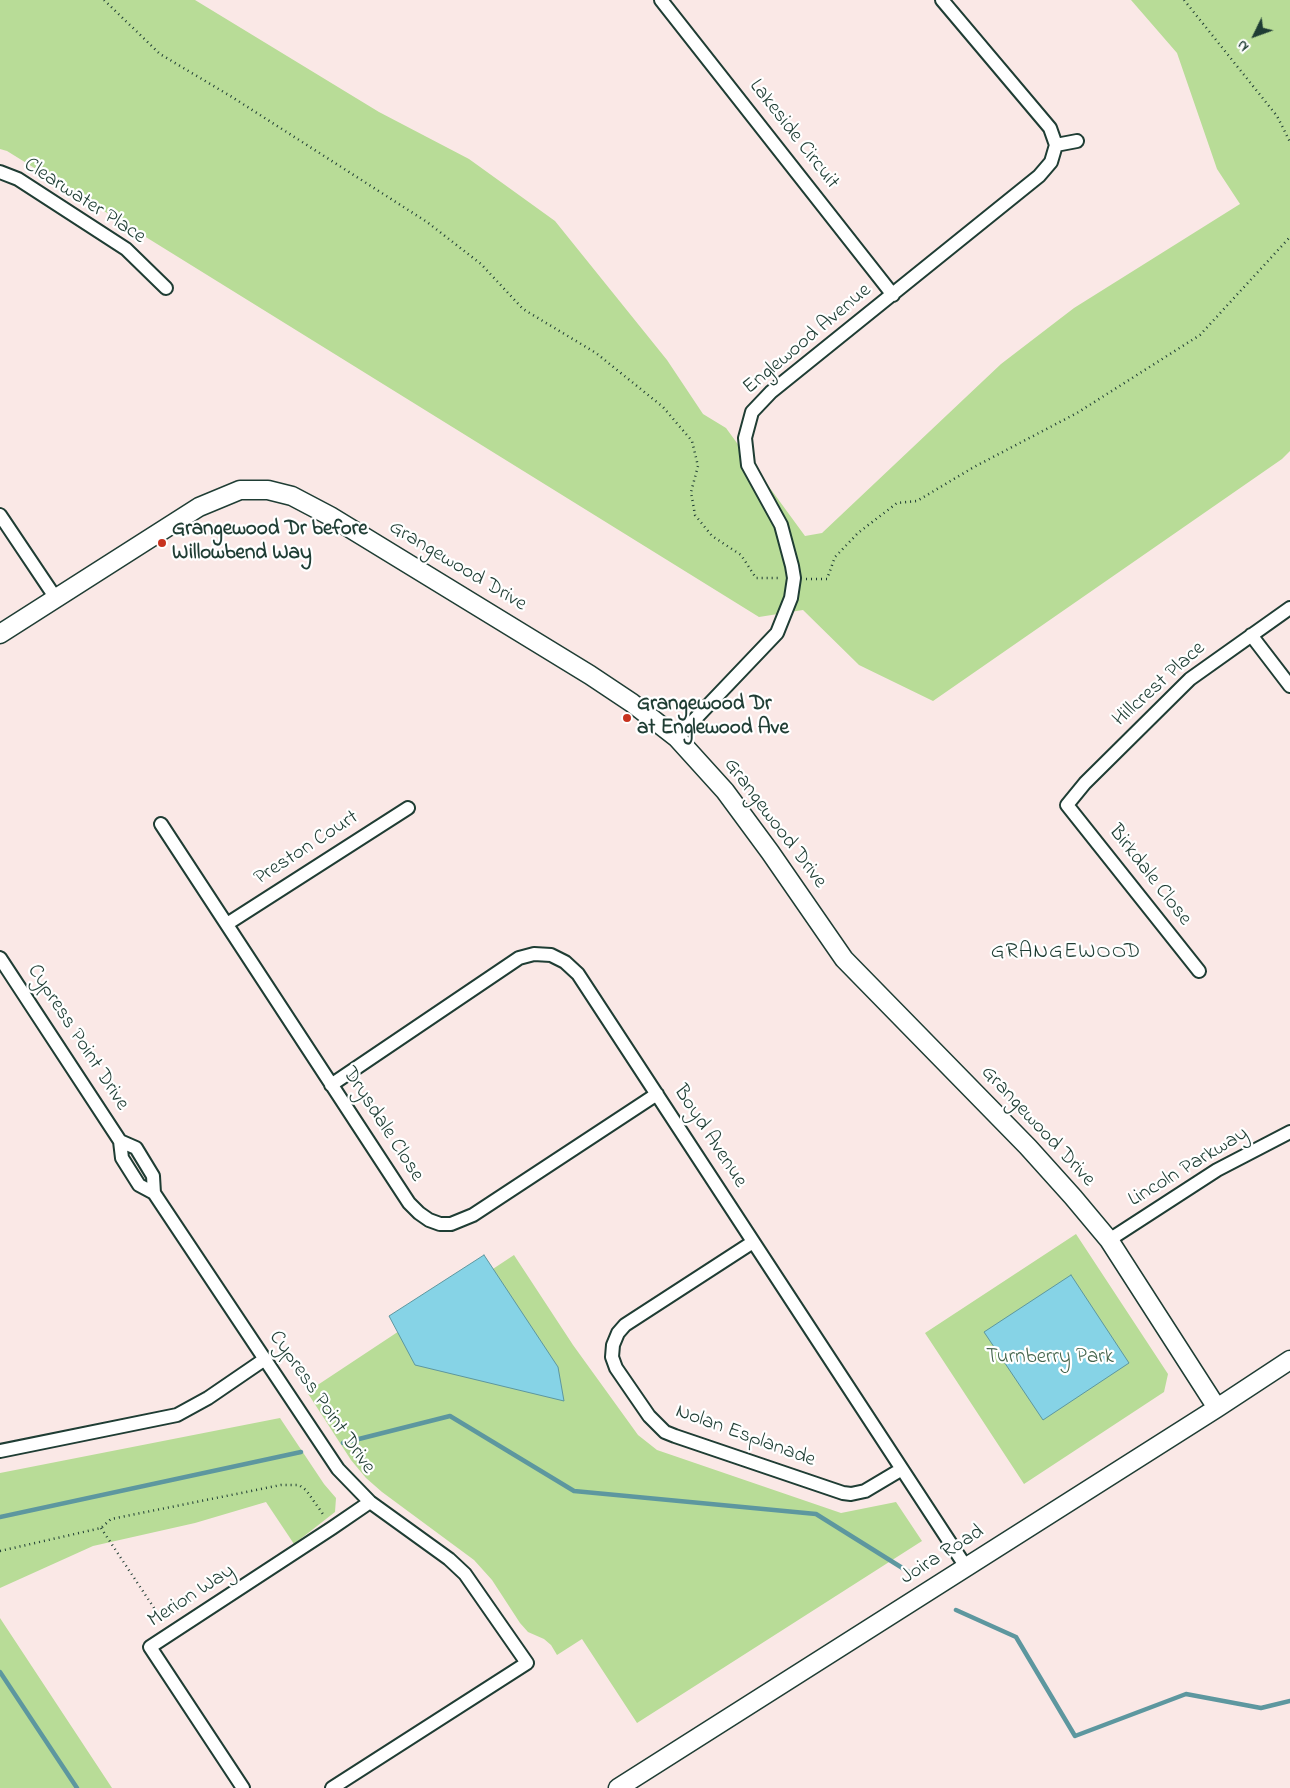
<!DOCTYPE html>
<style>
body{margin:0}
#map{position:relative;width:1290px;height:1788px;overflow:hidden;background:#fae8e6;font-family:"Indie Flower",sans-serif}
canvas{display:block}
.north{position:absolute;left:1230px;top:10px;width:50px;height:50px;-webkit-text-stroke:4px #fff;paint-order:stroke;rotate:228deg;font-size:14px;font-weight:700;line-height:20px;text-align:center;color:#1f3d34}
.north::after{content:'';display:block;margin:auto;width:18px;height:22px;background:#1f3d34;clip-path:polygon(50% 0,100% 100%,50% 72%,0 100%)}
</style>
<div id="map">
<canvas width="1290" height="1788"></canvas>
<div class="north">N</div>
</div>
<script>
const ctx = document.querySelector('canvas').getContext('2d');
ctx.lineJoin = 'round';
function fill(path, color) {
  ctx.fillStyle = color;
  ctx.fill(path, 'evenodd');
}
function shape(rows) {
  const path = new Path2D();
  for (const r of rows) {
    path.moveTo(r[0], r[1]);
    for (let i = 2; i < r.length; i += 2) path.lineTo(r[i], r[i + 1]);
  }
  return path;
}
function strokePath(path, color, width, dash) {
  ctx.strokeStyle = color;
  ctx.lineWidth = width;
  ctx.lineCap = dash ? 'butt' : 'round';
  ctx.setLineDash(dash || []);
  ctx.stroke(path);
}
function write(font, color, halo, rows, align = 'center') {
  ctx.font = font + ' "Indie Flower",sans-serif';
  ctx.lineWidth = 4.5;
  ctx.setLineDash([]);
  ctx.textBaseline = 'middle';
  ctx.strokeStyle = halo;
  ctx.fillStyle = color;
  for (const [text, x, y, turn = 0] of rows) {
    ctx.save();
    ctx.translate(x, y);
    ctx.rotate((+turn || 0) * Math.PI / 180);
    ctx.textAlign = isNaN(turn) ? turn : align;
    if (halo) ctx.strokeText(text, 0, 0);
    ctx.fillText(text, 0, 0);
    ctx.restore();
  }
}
fill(shape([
 [0,0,195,0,379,112,469,159,555,221,667,360,703,414,726,428,805,536,822,533,1001,364,1074,308,1240,204,1217,169,1177,53,1131,0,1290,0,1290,451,1282,459,933,701,859,665,803,610,759,617,7,151,0,149],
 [1076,1234,1168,1374,1164,1392,1024,1484,925,1333],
 [514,1255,573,1345,638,1435,657,1450,841,1513,896,1502,922,1541,637,1723,582,1639,557,1655,551,1645,544,1639,528,1632,520,1623,492,1580,474,1560,382,1492,366,1478,351,1460,307,1392],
 [280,1418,324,1484,336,1498,335,1512,294,1544,266,1502,195,1523,93,1546,0,1588,0,1473],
 [0,1618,112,1788,0,1788]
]), '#b8dc97');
const water = shape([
 [484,1255,558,1367,564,1401,415,1365,389,1316,484,1255],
 [1071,1275,1129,1363,1043,1420,984,1332,1071,1275]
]);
fill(water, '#86d3e6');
strokePath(water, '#5d979f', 1);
strokePath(shape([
 [343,1443,450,1416,574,1491,816,1514,912,1574],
 [0,1517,301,1452],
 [956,1610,1016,1637,1075,1736,1186,1694,1261,1708,1290,1701],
 [0,1672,77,1788]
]), '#5d979f', 4.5);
const street = shape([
 [661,0,893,295],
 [1056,145,1077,141],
 [0,172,18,179,126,249,166,288],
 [0,515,55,597],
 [1251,635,1290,686],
 [677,738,777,633,791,598,794,578,792,566,781,525,748,465,745,438,752,412,771,392,1039,176,1051,162,1056,145,1050,128,942,0],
 [161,824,409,1203,419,1213,429,1220,440,1224,451,1224,473,1215,657,1094],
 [227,924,408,808],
 [0,958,120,1141,122,1158,139,1185,154,1193],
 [1199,971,1067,805,1085,783,1190,679,1290,608],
 [331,1085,519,958,534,954,551,955,565,962,578,974,966,1567],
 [120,1141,136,1148,153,1176,154,1193,338,1469,370,1502,449,1559,465,1574,527,1663,332,1788],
 [1109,1240,1217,1170,1290,1132],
 [753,1242,625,1325,618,1333,613,1345,612,1357,616,1368,649,1416,665,1432,675,1436,843,1493,851,1494,865,1491,902,1469],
 [0,1451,177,1415,208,1398,265,1359],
 [243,1788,150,1647,332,1528,370,1502]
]);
const secondary = shape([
 [0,634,199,507,240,490,268,490,292,496,330,516,590,675,632,703,677,738,725,791,770,852,844,959,1028,1147,1073,1197,1109,1240,1217,1408],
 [618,1788,1217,1408,1290,1360]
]);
strokePath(street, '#1f3d34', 16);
strokePath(secondary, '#1f3d34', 21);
strokePath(shape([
 [104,0,160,54,232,97,427,222,481,264,523,309,596,353,663,407,692,441,698,466,691,492,695,515,712,536,741,555,756,578,781,578],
 [1184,0,1277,116,1290,142],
 [806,579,827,579,835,557,858,533,897,503,917,501,974,467,1077,413,1200,335,1290,237],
 [101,1528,164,1623],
 [0,1551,101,1528,111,1519,281,1485,299,1485,306,1490,325,1517]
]), '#1f3d34', 2.5, [1, 4]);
strokePath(street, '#fff', 12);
strokePath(secondary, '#fff', 18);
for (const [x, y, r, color] of [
 [162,543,5,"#c8321e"],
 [627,718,5,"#c8321e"]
]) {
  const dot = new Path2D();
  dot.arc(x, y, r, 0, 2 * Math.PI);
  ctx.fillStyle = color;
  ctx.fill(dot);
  strokePath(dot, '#fff', 2);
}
write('21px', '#1f3d34', '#fff', [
 ["Lakeside Circuit",793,135,52],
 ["Clearwater Place",84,202,33],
 ["Englewood Avenue",808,340,-40],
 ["Grangewood Drive",457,567,31],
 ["Hillcrest Place",1160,685,-42],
 ["Grangewood Drive",774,824,53],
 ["Preston Court",307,849,-33],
 ["Birkdale Close",1149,876,52],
 ["Cypress Point Drive",77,1038,57],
 ["Drysdale Close",382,1125,57],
 ["Grangewood Drive",1037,1127,47],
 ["Boyd Avenue",709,1137,57],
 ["Lincoln Parkway",1189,1168,-31],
 ["Cypress Point Drive",321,1403,55],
 ["Nolan Esplanade",745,1437,20],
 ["Joira Road",943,1556,-32],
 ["Merion Way",192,1597,-33]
]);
write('bold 21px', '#1f3d34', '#fff', [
 ["Grangewood Dr before",172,531],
 ["Willowbend Way",172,555],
 ["Grangewood Dr",637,706],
 ["at Englewood Ave",637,730]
], 'left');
write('21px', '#45654d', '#fff', [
 ["Turnberry Park",1050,1359]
]);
ctx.letterSpacing = '1px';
write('22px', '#1f3d34', '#fff', [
 ["GRANGEWOOD",1066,953]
]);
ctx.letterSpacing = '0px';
</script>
